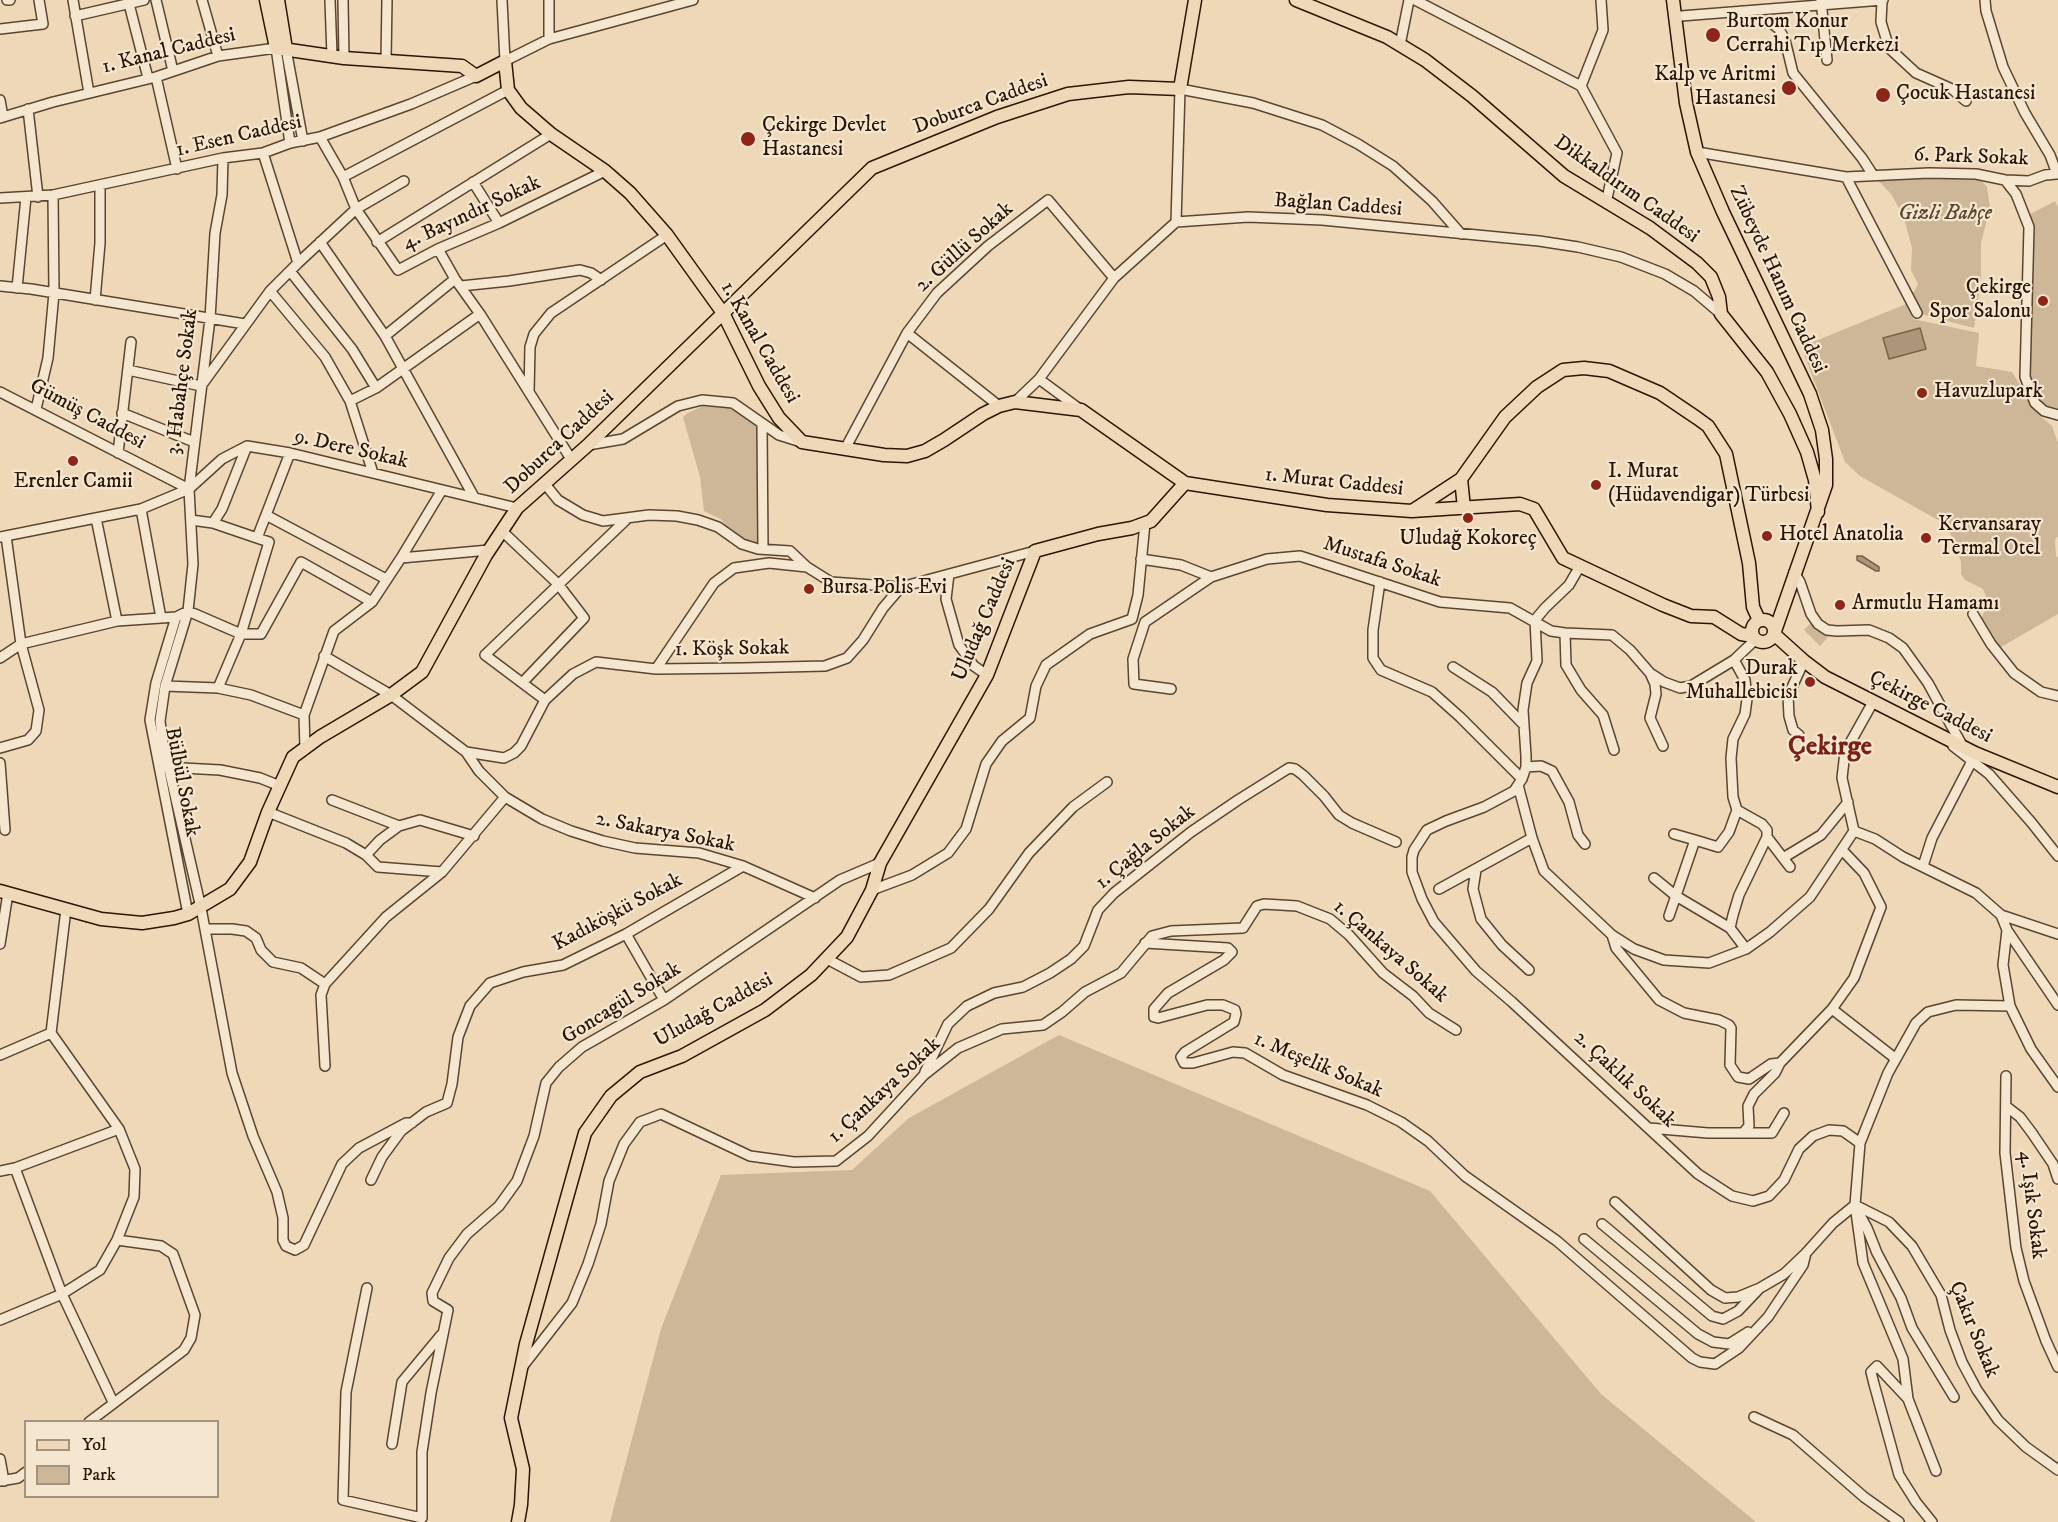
<!DOCTYPE html>
<meta charset="utf-8">
<style>
body{margin:0}
#map{position:relative;width:2058px;height:1522px;overflow:hidden;background:#efd8b7;font-family:"IM FELL DW Pica",serif}
canvas{display:block}
.legend{position:absolute;left:24px;top:1420px;width:195px;height:78px;box-sizing:border-box;background:#f5e6d0;border:2px solid #a3927e;margin:0;padding:8px 10px;list-style:none;font-size:18px;color:#291503}
.legend li{display:flex;align-items:center;gap:12px;height:30px}
.legend b{width:30px;border:2px solid #a3927e}
</style>
<div id="map">
<canvas width="2058" height="1522"></canvas>
<ul class="legend">
<li><b style="height:8px;background:#efd8b7"></b>Yol</li>
<li><b style="height:16px;background:#cdb798"></b>Park</li>
</ul>
</div>
<script>
const ctx = document.querySelector('canvas').getContext('2d');
ctx.lineJoin = 'round';
function fill(path, color) {
  ctx.fillStyle = color;
  ctx.fill(path, 'evenodd');
}
function shape(rows) {
  const path = new Path2D();
  for (const r of rows) {
    if (r.length === 3) {
      path.moveTo(r[0] + r[2], r[1]);
      path.arc(r[0], r[1], r[2], 0, 2 * Math.PI);
      continue;
    }
    path.moveTo(r[0], r[1]);
    for (let i = 2; i < r.length; i += 2) path.lineTo(r[i], r[i + 1]);
  }
  return path;
}
function strokePath(path, color, width, dash) {
  ctx.strokeStyle = color;
  ctx.lineWidth = width;
  ctx.lineCap = dash ? 'butt' : 'round';
  ctx.setLineDash(dash || []);
  ctx.stroke(path);
}
function write(font, color, halo, rows, align = 'center') {
  ctx.font = font + ' "IM FELL DW Pica",serif';
  ctx.lineWidth = 4.5;
  ctx.setLineDash([]);
  ctx.textBaseline = 'middle';
  ctx.strokeStyle = halo;
  ctx.fillStyle = color;
  for (const [text, x, y, turn = 0] of rows) {
    ctx.save();
    ctx.translate(x, y);
    ctx.rotate((+turn || 0) * Math.PI / 180);
    ctx.textAlign = isNaN(turn) ? turn : align;
    if (halo) ctx.strokeText(text, 0, 0);
    ctx.fillText(text, 0, 0);
    ctx.restore();
  }
}
fill(shape([
 [1976,174,1987,187,1990,208,1981,243,1981,281,1974,328,1917,313,1910,299,1918,284,1911,270,1912,248,1903,215,1891,194,1873,175],
 [2055,201,2058,207,2058,415,2044,411,2025,377,2025,217],
 [1906,304,1913,319,1979,333,1976,366,2012,372,2039,415,2052,426,2058,443,2058,536,2055,540,2056,556,2058,557,2058,614,1996,650,1979,625,1988,602,1983,589,1965,580,1961,574,1961,562,1955,543,1945,524,1860,476,1845,462,1802,349,1813,342],
 [703,406,729,408,757,423,759,544,745,540,730,531,721,519,704,511,700,477,683,417,688,413],
 [1815,619,1833,631,1820,646,1804,630],
 [1059,1035,1430,1191,1601,1394,1756,1522,610,1522,661,1329,721,1175,852,1170,909,1118]
]), '#cdb798');
const water = shape([
 [1920,328,1926,349,1889,359,1883,338,1920,328],
 [1857,556,1862,556,1879,567,1879,571,1876,571,1857,560,1857,556]
]);
fill(water, '#ac967a');
strokePath(water, '#78624a', 1.5);
const minor = shape([
 [7,0,10,0],
 [73,0,89,93],
 [128,0,148,78],
 [156,0,173,71],
 [202,0,218,56],
 [330,0,332,56],
 [343,0,344,58],
 [502,0,505,61,549,39,693,0],
 [1415,0,1581,86,1617,153,1606,203],
 [1821,0,1827,60],
 [1882,1,1881,22,1889,48,1916,73,1952,89,1966,101],
 [1741,11,1749,20,1771,23,1779,29,1785,40,1793,73,1862,158,1873,175],
 [75,16,144,0],
 [1681,16,1883,0],
 [0,29,43,24,39,0],
 [549,39,549,0],
 [1400,45,1409,0],
 [286,49,303,141],
 [386,60,387,0],
 [156,77,177,169],
 [1581,86,1603,30,1601,0],
 [0,100,3,117],
 [28,109,38,197],
 [0,118,53,102,156,77,218,56,276,48,290,143],
 [320,137,343,177,356,209,398,270,438,249,499,223,605,171],
 [1697,152,1846,177,1929,173,1976,174,2005,180,2029,181,2045,175,2057,174,2050,155,2025,113,2003,67,1986,11,1985,0],
 [263,153,298,263],
 [223,158,222,195,215,233,210,319,189,489,193,564,188,611,165,686,160,721,163,743,201,908,232,1073,253,1136,277,1192,283,1218,283,1240,286,1246,295,1250,304,1245,342,1164,359,1148,406,1123,412,1123],
 [343,177,508,90],
 [1846,177,1917,313],
 [2005,180,2016,194,2029,227,2025,377,2035,403,2044,411,2058,415],
 [473,182,499,223],
 [0,198,53,195,223,158,263,153,290,143,320,137,411,104,476,76],
 [1176,222,1180,89,1253,103,1322,125,1358,144,1393,166,1432,201,1461,234],
 [320,242,385,336,474,497],
 [377,242,551,134],
 [438,249,455,279,480,314,571,459],
 [290,271,352,349,376,388],
 [0,286,31,289,245,324],
 [461,286,509,281,580,270,591,273,601,280],
 [17,288,26,197],
 [270,291,325,357,350,401,373,473],
 [95,300,100,243,100,185],
 [907,333,999,406],
 [385,336,455,279],
 [128,370,201,386,270,291,298,263,356,209,404,181],
 [1039,379,1081,410],
 [0,392,189,489],
 [529,392,530,347,534,334,551,313,667,235],
 [350,401,376,388,480,314],
 [1015,402,1039,379,1114,278,1176,222,1248,217,1322,220,1539,241,1578,247,1621,257,1665,274,1694,291,1721,314],
 [36,409,48,358,54,293,53,195],
 [122,413,194,442],
 [762,424,763,549],
 [588,445,623,439,678,406,702,400,733,403,779,435,801,442],
 [845,449,907,333,937,293,988,246,1048,200,1114,278],
 [118,453,131,342],
 [545,484,558,500,583,515,603,521,649,515,677,516,698,520,718,527,742,544,758,549,790,551,807,567,831,582,901,587,1035,551],
 [141,509,161,618],
 [266,515,386,579],
 [96,518,117,621],
 [191,520,213,523,257,538],
 [213,523,222,509,247,446],
 [502,531,558,584,584,618,523,682],
 [0,537,141,509,189,489,222,459,247,446,290,453,517,508],
 [401,558,442,490],
 [1141,559,1181,565,1211,577,1267,559,1300,556,1440,602,1510,608,1551,631,1565,633,1612,635,1630,650,1650,673,1664,682,1680,688,1691,686,1734,660,1756,639],
 [1580,566,1569,585,1545,608,1535,620,1537,661,1527,683,1523,710,1526,756,1526,767,1522,779,1514,791,1484,807,1446,821,1427,830,1414,850,1412,857,1412,872,1422,899,1434,922,1476,971,1512,1002,1698,1174,1732,1196,1753,1201,1769,1196,1784,1180,1799,1149,1813,1136,1829,1130,1843,1131,1860,1143],
 [1794,572,1800,582,1811,614,1818,624,1827,630,1837,631,1869,630,1889,638,1903,648,1928,683,1963,747],
 [949,574,946,599,959,645,974,666,987,675],
 [1380,582,1373,630,1373,658,1381,670,1432,692,1460,717,1522,779],
 [188,611,176,617,156,683,150,720,188,914],
 [188,611,241,634,269,542,257,538,290,453],
 [1973,614,1991,644,2014,673,2041,692,2058,696],
 [1565,633,1566,665,1581,690,1603,715,1614,750],
 [324,656,391,695,466,752,479,771,505,797,542,819,571,831,603,841,635,848,699,853,743,866],
 [0,658,21,644,117,621,176,617],
 [1734,660,1745,680,1747,699,1745,714,1733,739,1731,758,1733,797,1737,810,1762,824,1767,830,1767,837,1790,867],
 [1453,667,1492,692,1524,725],
 [656,669,714,583,734,568,769,563,807,567],
 [1650,673,1655,684,1656,694,1650,718,1663,746],
 [165,686,218,688,251,695,304,715],
 [218,688,241,634,261,634,301,562,372,602],
 [1171,689,1134,684,1133,659,1145,622,1211,577],
 [545,700,485,655,628,518],
 [1799,735,1793,730,1789,716,1788,696,1804,661],
 [1953,746,1989,774,2031,822,2058,856],
 [0,748,28,740,36,731,39,710,21,644,6,536],
 [305,748,304,715,334,631,372,602,401,558,489,550],
 [466,752,504,758,514,753,521,746,545,700,573,674,596,662,656,669,743,668,825,666,847,658,863,640,883,608,901,587],
 [0,763,5,830],
 [164,767,220,770,260,778,280,786],
 [1526,767,1541,766,1552,771,1569,802,1578,835,1585,844],
 [1518,785,1532,838,1544,871,1612,935,1616,948,1659,1000,1684,1013,1719,1020,1729,1025,1731,1028,1730,1065,1738,1077,1749,1079,1771,1064,1780,1063,1775,1073,1754,1094,1748,1106,1749,1126,1743,1133],
 [332,800,399,826],
 [268,812,346,843,366,855,378,867,442,872],
 [1854,831,1875,839,1903,857,1976,893,2001,915,2007,930,2058,1005],
 [1854,831,1842,778,1845,752,1873,702],
 [1674,834,1695,840],
 [366,855,380,840,399,826,420,820,474,836],
 [1783,858,1821,835,1848,802],
 [1923,866,1932,838,1972,761],
 [1476,870,1473,889,1481,919,1502,945,1529,970],
 [1654,878,1676,896,1730,928],
 [1439,889,1532,838],
 [872,890,912,875,948,853,966,829,986,764,1002,741,1030,718,1036,686,1046,665,1090,634,1132,619,1138,595,1145,523],
 [2001,915,2058,934],
 [1669,916,1695,840,1718,847,1729,832,1737,810],
 [205,929,232,929,246,931,256,938,261,950,273,962,301,968,325,984],
 [2007,930,2003,965,2010,1006,2031,1049,2058,1087],
 [626,934,664,1000],
 [1612,935,1634,949,1664,960,1709,963,1746,949,1770,932,1810,897,1854,831],
 [1145,943,1228,948,1232,952,1224,960,1168,993,1154,1009,1154,1017,1158,1018,1207,1005,1223,1005,1235,1010,1236,1014,1234,1022,1185,1052,1181,1057,1184,1063,1193,1063,1233,1052,1245,1053,1283,1075,1367,1105,1401,1122,1428,1141,1465,1176,1557,1241,1692,1358,1700,1362,1715,1364,1739,1348,1768,1317,1803,1265,1806,1253],
 [0,944,8,893],
 [1746,949,1730,928,1733,915,1739,895,1767,837],
 [827,959,861,977,889,975,951,948,989,909,1029,853,1073,807,1107,782],
 [1832,1009,1896,1059],
 [0,1055,51,1033],
 [1780,1063,1832,1009,1854,978,1881,907,1864,873,1842,850],
 [325,1066,321,995,325,984,386,917,442,872,505,797],
 [925,1072,948,1024,967,1006,994,993,1023,987,1050,973,1071,959,1084,946,1098,910,1114,893,1191,832,1238,800,1289,768,1295,769,1303,775,1324,796,1339,815,1352,823,1396,842],
 [2006,1076,2005,1153,2016,1248,2024,1281,2046,1341,2058,1367],
 [2007,1107,2020,1117,2032,1133,2053,1164,2058,1179],
 [1649,1128,1708,1133,1772,1133,1784,1113],
 [15,1168,62,1294,113,1402],
 [0,1171,15,1168,119,1129],
 [371,1180,382,1157,401,1131,426,1112,447,1103,452,1084,458,1037,470,1006,490,983,523,972,563,965,626,934,743,866,815,898],
 [1615,1202,1711,1290,1725,1298,1738,1297,1760,1288,1784,1274,1806,1253,1833,1223,1855,1205],
 [1855,1205,1889,1222,1912,1246,1941,1295,1950,1330,1962,1362,1977,1390,1998,1420,2026,1447,2058,1470],
 [1857,1210,1867,1228,1877,1253,1901,1298,1912,1328,1954,1397],
 [1602,1224,1712,1316,1723,1319,1738,1311,1758,1290],
 [1584,1239,1698,1334,1713,1342,1729,1344,1748,1332],
 [367,1288,346,1392,343,1500,422,1518,422,1452,431,1393,448,1310,433,1301,432,1293,449,1258,467,1234,499,1206,517,1181,534,1136,546,1083,559,1067,582,1047,664,1000,840,880,880,863],
 [0,1320,62,1294,100,1270,117,1240,134,1197,135,1169,119,1129,51,1033,66,909],
 [523,1366,572,1303,588,1264,601,1224,609,1181,624,1144,640,1122,661,1114,750,1156,794,1162,836,1161,868,1136,924,1075,958,1048,1002,1029,1043,1025,1062,1012,1085,992,1121,973,1152,936,1171,931,1243,928,1257,906,1264,904,1297,906,1330,919,1349,935,1383,973,1413,996,1429,1013,1456,1030],
 [1908,1399,1936,1471],
 [1754,1417,1793,1435,1864,1497,1899,1522],
 [89,1422,184,1350,191,1338,195,1315,173,1254,161,1246,117,1240],
 [392,1444,402,1382,441,1335],
 [0,1459,4,1481],
 [0,1481,18,1478,26,1472],
 [1932,1522,1916,1502,1899,1475,1874,1384,1871,1372,1877,1366,1908,1399,1903,1359,1863,1263,1855,1205,1860,1143,1888,1073,1916,1023,1928,1012,1956,1005,2010,1006]
]);
const major = shape([
 [266,0,276,48,344,58,462,66,476,76,505,61,508,90,521,108,551,134,605,171,630,193,667,235,723,313,759,386,779,418,802,442,884,455,907,456,925,451,944,440,983,414,999,406,1015,402,1081,410,1185,483,1327,505,1412,511,1520,504,1534,509,1563,558,1663,605,1691,616,1714,617,1741,634,1753,636],
 [278,0,286,49],
 [1296,0,1387,37,1425,60,1472,96,1564,176,1650,228,1697,263,1711,277,1719,297,1721,314,1767,372,1790,414,1807,452,1815,480,1818,512],
 [1673,0,1686,103,1697,152,1723,212,1810,394,1822,430,1826,459,1826,485,1775,631],
 [1461,479,1464,508],
 [1412,511,1461,479,1505,417,1537,387,1563,370,1584,368,1609,371,1660,393,1697,418,1708,426,1726,454,1749,563,1753,607,1759,620],
 [1763,631,11],
 [1774,634,1804,661,1825,677,1975,753,2058,787],
 [0,891,101,919,142,923,174,918,188,914,230,889,250,862,268,812,293,757,320,737,391,695,422,672,486,555,517,508,588,445,872,168,997,117,1068,94,1129,87,1180,89,1195,0],
 [518,1522,521,1505,523,1469,511,1418,526,1344,585,1133,611,1096,640,1072,682,1056,765,1010,811,975,847,937,872,890,880,863,987,675,1035,551,1098,534,1132,528,1151,521,1185,483]
]);
strokePath(minor, '#5a4630', 12);
strokePath(major, '#291503', 15);
strokePath(minor, '#f5e6d0', 9);
strokePath(major, '#efd8b7', 12);
for (const [x, y, r, color] of [
 [1713,35,8,"#8f2418"],
 [1789,88,8,"#8f2418"],
 [1883,95,8,"#8f2418"],
 [748,139,8,"#8f2418"],
 [2043,301,6,"#8f2418"],
 [1922,393,6,"#8f2418"],
 [73,461,6,"#8f2418"],
 [1596,485,6,"#8f2418"],
 [1468,518,6,"#8f2418"],
 [1767,536,6,"#8f2418"],
 [1926,538,6,"#8f2418"],
 [809,589,6,"#8f2418"],
 [1840,605,6,"#8f2418"],
 [1810,682,6,"#8f2418"]
]) {
  const dot = new Path2D();
  dot.arc(x, y, r, 0, 2 * Math.PI);
  ctx.fillStyle = color;
  ctx.fill(dot);
  strokePath(dot, '#f5e6d0', 2);
}
write('21px', '#291503', '#f5e6d0', [
 ["Burtom Konur",1726,23],
 ["Cerrahi Tıp Merkezi",1726,47],
 ["Kalp ve Aritmi",1776,76,"right"],
 ["Hastanesi",1776,100,"right"],
 ["Çocuk Hastanesi",1896,95],
 ["Çekirge Devlet",762,127],
 ["Hastanesi",762,151],
 ["Çekirge",2031,289,"right"],
 ["Spor Salonu",2031,313,"right"],
 ["Havuzlupark",1934,393],
 ["I. Murat",1608,473],
 ["(Hüdavendigar) Türbesi",1608,497],
 ["Erenler Camii",73,483,"center"],
 ["Kervansaray",1938,526],
 ["Termal Otel",1938,550],
 ["Hotel Anatolia",1779,536],
 ["Uludağ Kokoreç",1468,540,"center"],
 ["Bursa Polis Evi",821,589],
 ["Armutlu Hamamı",1852,605],
 ["Durak",1798,670,"right"],
 ["Muhallebicisi",1798,694,"right"]
], 'left');
write('21px', '#291503', '#f5e6d0', [
 ["1. Kanal Caddesi",169,52,-14],
 ["Doburca Caddesi",981,105,-20],
 ["1. Esen Caddesi",239,137,-13],
 ["6. Park Sokak",1971,158,2],
 ["Dikkaldırım Caddesi",1626,190,35],
 ["Bağlan Caddesi",1338,206,4],
 ["4. Bayındır Sokak",472,214,-25],
 ["2. Güllü Sokak",965,248,-42],
 ["Zübeyde Hanım Caddesi",1777,280,65],
 ["1. Kanal Caddesi",759,343,60],
 ["3. Habahçe Sokak",183,382,-83],
 ["Gümüş Caddesi",87,415,28],
 ["Doburca Caddesi",560,443,-43],
 ["9. Dere Sokak",351,450,13],
 ["1. Murat Caddesi",1334,483,6],
 ["Mustafa Sokak",1382,563,18],
 ["Uludağ Caddesi",985,620,-67],
 ["1. Köşk Sokak",732,650,-1],
 ["Çekirge Caddesi",1930,708,27],
 ["Bülbül Sokak",181,782,79],
 ["2. Sakarya Sokak",665,833,11],
 ["1. Çağla Sokak",1146,848,-39],
 ["Kadıköşkü Sokak",618,913,-28],
 ["1. Çankaya Sokak",1390,952,41],
 ["Goncagül Sokak",622,1004,-32],
 ["Uludağ Caddesi",714,1011,-29],
 ["1. Meşelik Sokak",1318,1066,23],
 ["2. Çaklık Sokak",1624,1080,43],
 ["1. Çankaya Sokak",885,1091,-43],
 ["4. Işık Sokak",2031,1205,83],
 ["Çakır Sokak",1973,1330,68]
]);
write('italic 21px', '#5a4630', '#f5e6d0', [
 ["Gizli Bahçe",1945,215]
]);
write('bold 27px', '#7a1f14', '#f5e6d0', [
 ["Çekirge",1830,748]
]);
</script>
